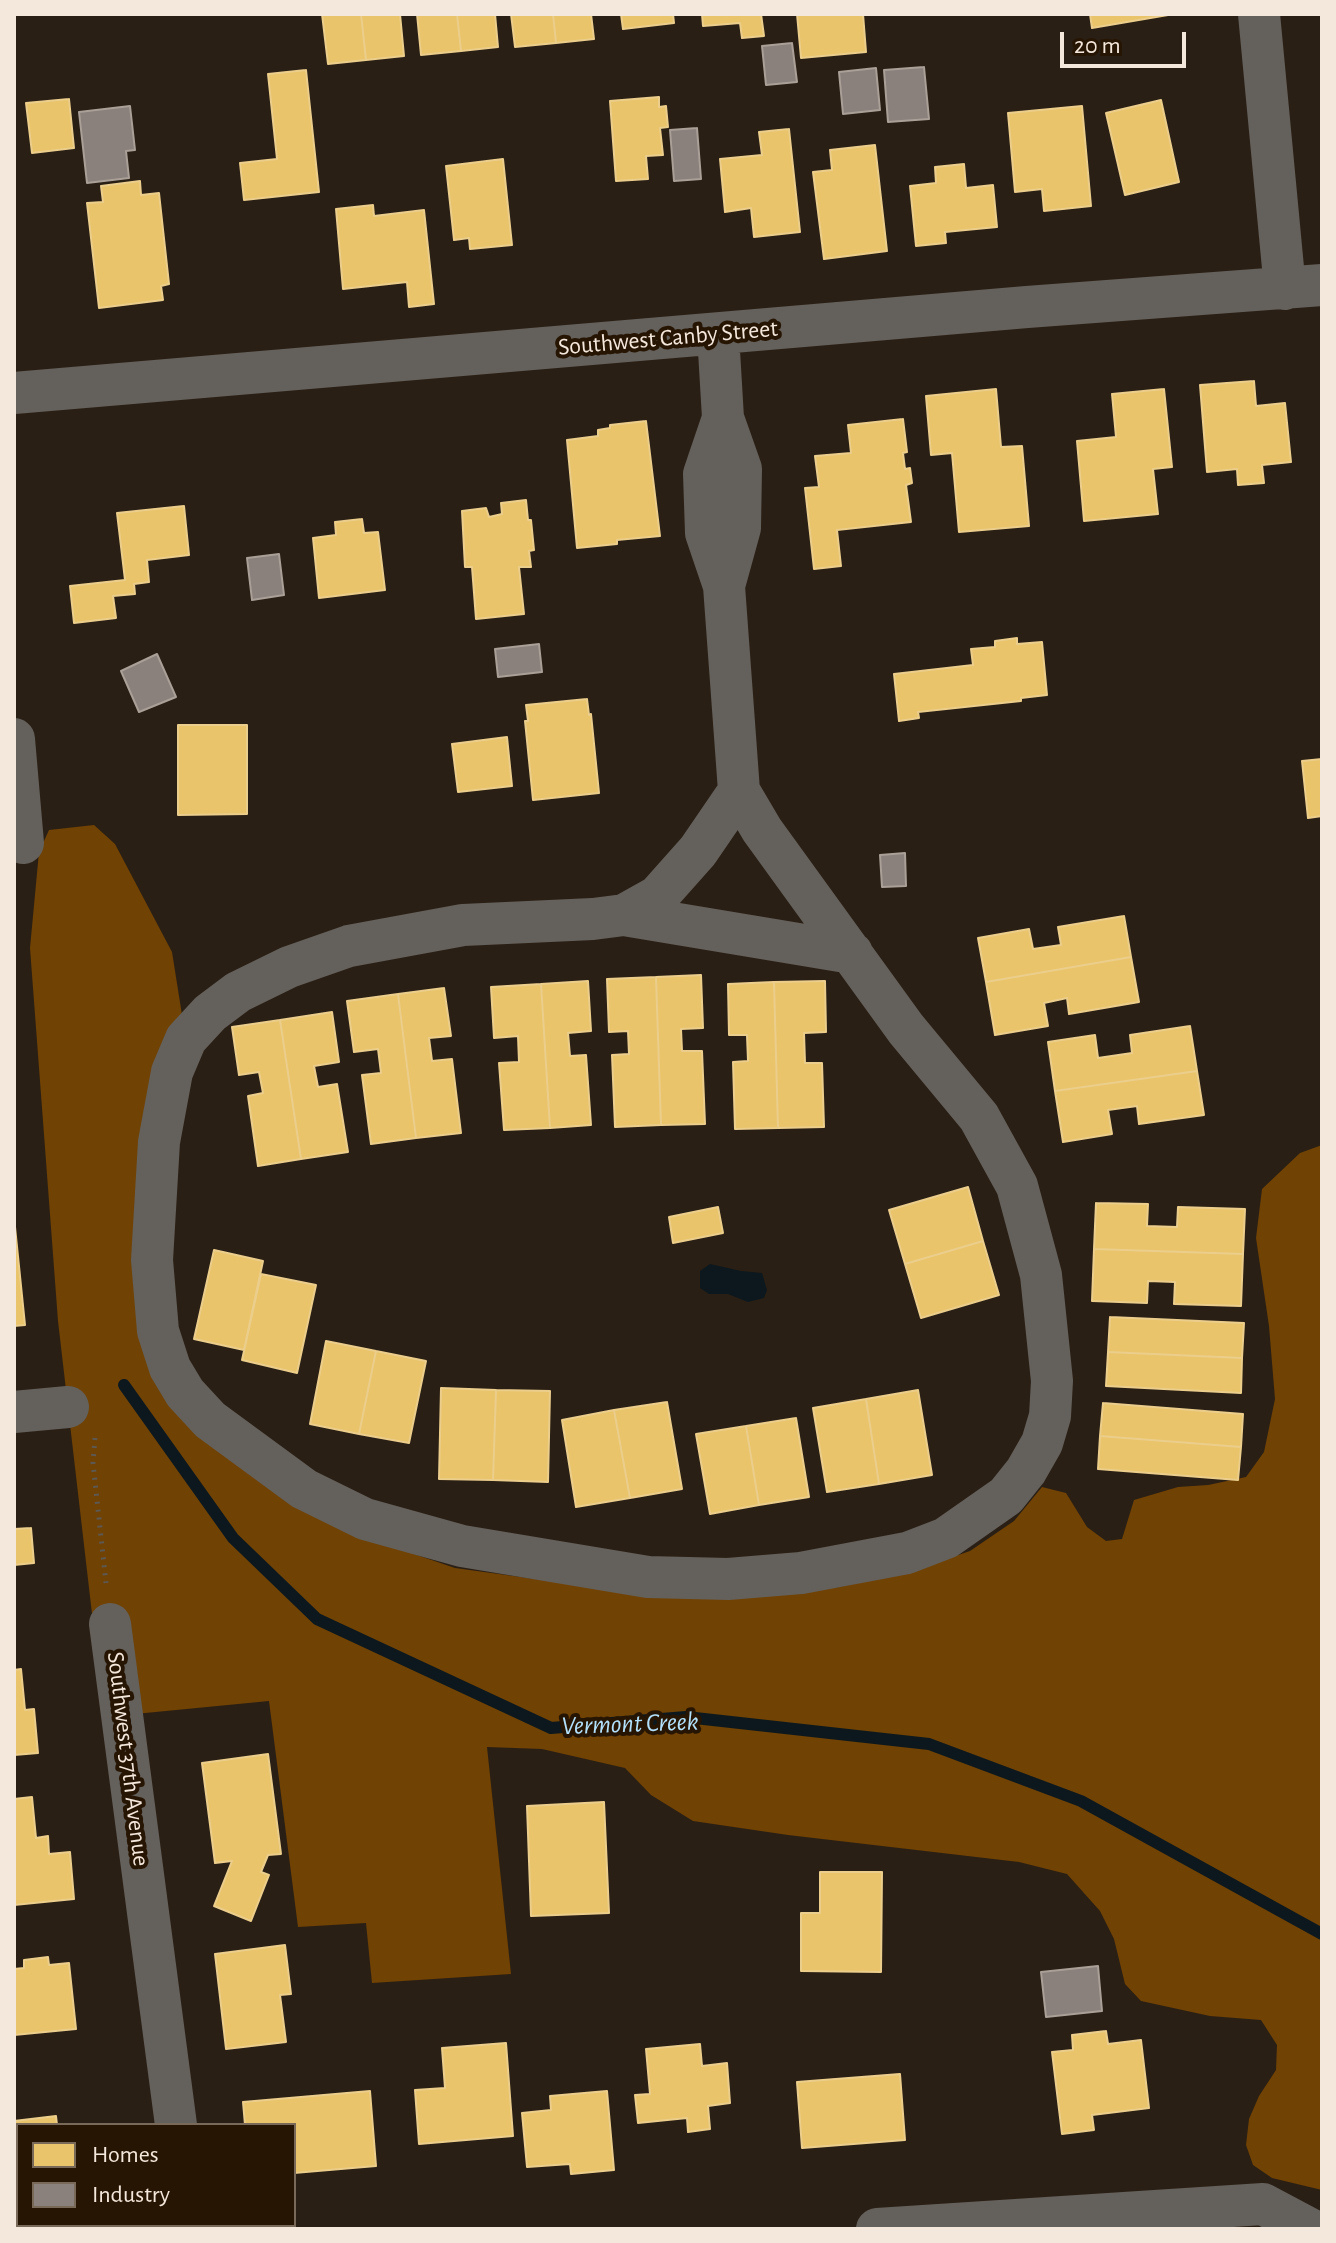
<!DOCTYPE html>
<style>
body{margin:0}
#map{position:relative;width:1336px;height:2243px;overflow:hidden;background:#2a1f14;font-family:"Alegreya Sans",sans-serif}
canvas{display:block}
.frame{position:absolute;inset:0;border:16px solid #f4e7db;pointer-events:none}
.legend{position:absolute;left:16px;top:2123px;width:280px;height:104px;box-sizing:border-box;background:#271503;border:2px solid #796959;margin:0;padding:10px 14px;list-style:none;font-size:24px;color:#f4e7db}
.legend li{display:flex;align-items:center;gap:16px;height:40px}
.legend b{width:40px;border:2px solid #796959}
.scale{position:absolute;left:1060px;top:32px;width:126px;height:36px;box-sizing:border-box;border:4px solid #f4e7db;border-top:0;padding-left:10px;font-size:24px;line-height:28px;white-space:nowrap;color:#f4e7db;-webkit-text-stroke:6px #271503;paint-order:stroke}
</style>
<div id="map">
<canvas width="1336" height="2243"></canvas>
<div class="frame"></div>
<ul class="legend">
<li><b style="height:22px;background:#e9c46a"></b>Homes</li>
<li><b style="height:22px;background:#8a817c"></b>Industry</li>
</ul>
<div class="scale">20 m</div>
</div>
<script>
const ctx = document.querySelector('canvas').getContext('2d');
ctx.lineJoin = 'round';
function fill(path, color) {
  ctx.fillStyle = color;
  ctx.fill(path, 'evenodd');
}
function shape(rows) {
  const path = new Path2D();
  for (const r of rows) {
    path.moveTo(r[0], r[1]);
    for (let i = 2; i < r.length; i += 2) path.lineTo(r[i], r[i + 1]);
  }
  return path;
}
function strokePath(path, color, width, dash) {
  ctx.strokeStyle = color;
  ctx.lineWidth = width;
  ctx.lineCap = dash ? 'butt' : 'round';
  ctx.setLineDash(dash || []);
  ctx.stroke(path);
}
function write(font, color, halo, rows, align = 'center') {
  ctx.font = font + ' "Alegreya Sans",sans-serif';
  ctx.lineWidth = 8;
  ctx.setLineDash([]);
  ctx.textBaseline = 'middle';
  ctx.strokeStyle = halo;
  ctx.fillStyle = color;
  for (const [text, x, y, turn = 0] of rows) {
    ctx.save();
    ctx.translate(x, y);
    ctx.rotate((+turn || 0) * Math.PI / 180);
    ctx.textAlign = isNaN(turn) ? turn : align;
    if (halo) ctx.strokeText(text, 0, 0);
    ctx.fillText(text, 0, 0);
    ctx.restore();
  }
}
fill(shape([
 [94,825,115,844,172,952,182,1015,145,1334,376,1541,455,1568,630,1592,765,1596,839,1587,918,1569,970,1551,1014,1521,1042,1487,1066,1493,1087,1527,1106,1541,1122,1539,1134,1500,1178,1487,1208,1485,1246,1477,1264,1452,1275,1399,1269,1326,1256,1238,1262,1189,1300,1153,1322,1145,1322,2190,1272,2178,1253,2165,1246,2145,1249,2119,1259,2096,1276,2070,1277,2045,1261,2020,1210,2016,1141,2001,1125,1984,1114,1939,1100,1911,1067,1874,1019,1862,788,1835,693,1821,651,1795,625,1768,542,1749,487,1747,511,1974,372,1983,366,1923,298,1927,269,1701,104,1717,58,1321,30,948,39,852,49,830]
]), '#704204');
fill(shape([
 [710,1264,741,1271,762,1273,767,1290,764,1298,748,1302,728,1294,709,1294,700,1288,700,1271]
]), '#0c181e');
const homes = shape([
 [322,14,361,14,366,60,328,64,322,14],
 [361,14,400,14,404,56,366,60,361,14],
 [417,14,457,14,461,51,421,55,417,14],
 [457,14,495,14,498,47,461,51,457,14],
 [511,14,553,14,556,43,515,47,511,14],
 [553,14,591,14,594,39,556,43,553,14],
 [621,14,673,14,674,23,623,29,621,14],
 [702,14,761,14,764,36,742,38,740,23,703,26,702,14],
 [797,14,863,14,866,52,801,58,797,14],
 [1090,14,1168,14,1168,15,1092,28,1090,14],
 [306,70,319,192,244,200,240,163,277,159,268,74,306,70],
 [659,97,659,107,666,106,668,127,660,128,663,155,646,156,648,179,616,181,610,101,659,97],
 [69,99,74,148,32,153,26,103,69,99],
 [1161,100,1179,182,1125,195,1106,113,1161,100],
 [1082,106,1091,206,1044,211,1042,189,1015,192,1008,113,1082,106],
 [789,129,800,232,754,237,751,208,725,212,720,159,762,155,759,132,789,129],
 [875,145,887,251,824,259,813,172,832,170,830,150,875,145],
 [503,159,512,245,470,249,469,238,454,240,446,166,503,159],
 [964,164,966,188,993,185,997,227,945,232,946,243,916,246,910,186,936,183,935,167,964,164],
 [140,181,141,195,159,193,169,284,161,286,163,300,99,308,87,203,103,202,101,186,140,181],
 [373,205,374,216,424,210,434,304,409,307,407,282,343,289,336,209,373,205],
 [1254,381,1256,406,1285,403,1291,462,1262,465,1264,483,1238,485,1237,469,1207,472,1200,385,1254,381],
 [996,389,1001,447,1022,446,1029,526,959,532,952,453,931,455,926,396,996,389],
 [1164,389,1172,467,1153,469,1158,514,1084,521,1077,441,1116,437,1112,394,1164,389],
 [903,419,907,452,903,453,905,469,910,468,912,483,906,485,911,522,837,530,841,566,814,569,805,488,819,487,815,456,851,453,848,425,903,419],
 [646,421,660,536,617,540,617,544,577,548,567,440,598,436,598,430,610,428,610,425,646,421],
 [526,500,528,520,531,520,534,550,529,551,531,567,519,567,524,614,476,619,472,567,465,567,462,511,486,508,489,517,502,514,501,503,526,500],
 [184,506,189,555,147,560,149,582,134,584,135,594,113,596,116,618,74,623,70,586,125,580,117,513,184,506],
 [362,519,364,533,378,532,385,590,319,598,313,538,336,535,335,522,362,519],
 [1017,638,1017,644,1042,642,1047,695,1021,698,1021,701,918,712,919,718,899,721,894,674,973,665,971,649,995,647,995,641,1017,638],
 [587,699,589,715,591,714,599,793,533,800,525,721,528,721,526,705,587,699],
 [178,725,247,725,247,814,178,815,178,725],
 [507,737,512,786,458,792,452,744,507,737],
 [1322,759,1322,816,1308,818,1302,761,1322,759],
 [1124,916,1131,957,986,982,978,938,1029,929,1033,949,1061,945,1058,927,1124,916],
 [1131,957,1139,1002,1069,1014,1067,998,1044,1003,1048,1026,995,1035,986,982,1131,957],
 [701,975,703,1028,681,1029,682,1051,702,1051,705,1124,661,1125,656,977,701,975],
 [656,977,661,1125,615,1127,612,1055,629,1054,628,1031,609,1032,607,979,656,977],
 [588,981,591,1031,568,1033,570,1056,586,1055,591,1125,550,1128,541,984,588,981],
 [825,981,826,1032,804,1033,805,1063,822,1063,824,1127,778,1128,774,982,825,981],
 [774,982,778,1128,735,1129,733,1062,748,1061,747,1035,729,1035,728,984,774,982],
 [541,984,550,1128,504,1130,499,1063,519,1062,518,1036,494,1038,491,987,541,984],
 [444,988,451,1036,429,1038,432,1061,452,1059,461,1133,416,1138,398,994,444,988],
 [398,994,416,1138,371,1144,362,1075,381,1073,378,1049,354,1052,347,1001,398,994],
 [332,1012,339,1062,314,1066,318,1087,337,1084,348,1152,301,1159,280,1020,332,1012],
 [280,1020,301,1159,258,1166,248,1096,263,1093,259,1072,239,1075,232,1027,280,1020],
 [1190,1026,1197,1071,1055,1091,1048,1042,1095,1035,1098,1058,1132,1053,1130,1035,1190,1026],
 [1197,1071,1204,1115,1139,1124,1137,1106,1108,1110,1112,1134,1063,1142,1055,1091,1197,1071],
 [968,1187,983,1241,905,1264,889,1210,968,1187],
 [1096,1203,1148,1204,1147,1226,1177,1227,1178,1207,1245,1209,1243,1254,1094,1249,1096,1203],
 [718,1207,723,1233,673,1243,669,1217,718,1207],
 [14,1217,25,1325,14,1326,14,1217],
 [983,1241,999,1295,921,1318,905,1264,983,1241],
 [1094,1249,1243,1254,1241,1306,1174,1304,1175,1282,1148,1281,1147,1303,1092,1301,1094,1249],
 [214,1250,263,1261,244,1350,194,1339,214,1250],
 [261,1274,316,1285,297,1373,242,1360,261,1274],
 [1110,1317,1244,1323,1242,1358,1108,1352,1110,1317],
 [326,1341,376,1351,359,1434,310,1424,326,1341],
 [376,1351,426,1361,409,1443,359,1434,376,1351],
 [1108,1352,1242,1358,1241,1393,1106,1386,1108,1352],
 [441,1388,496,1390,493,1480,439,1479,441,1388],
 [496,1390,550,1391,548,1482,493,1480,496,1390],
 [918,1390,932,1475,879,1484,866,1399,918,1390],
 [866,1399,879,1484,827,1492,813,1408,866,1399],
 [667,1402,682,1489,630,1498,614,1410,667,1402],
 [1103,1403,1243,1414,1241,1447,1100,1436,1103,1403],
 [614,1410,630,1498,576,1507,562,1420,614,1410],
 [796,1418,809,1497,759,1505,746,1426,796,1418],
 [746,1426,759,1505,710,1514,696,1434,746,1426],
 [1100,1436,1241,1447,1238,1480,1098,1469,1100,1436],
 [31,1528,34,1563,14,1565,14,1529,31,1528],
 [21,1669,25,1710,34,1709,38,1753,14,1755,14,1670,21,1669],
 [268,1754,281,1854,268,1855,261,1872,269,1875,251,1921,214,1906,232,1861,215,1863,202,1763,268,1754],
 [32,1797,36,1838,48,1836,49,1854,70,1852,74,1899,14,1905,14,1799,32,1797],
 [604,1802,609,1913,531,1916,527,1806,604,1802],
 [820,1872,882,1872,881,1972,801,1971,801,1913,820,1913,820,1872],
 [285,1945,291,1994,280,1995,286,2042,226,2049,215,1954,285,1945],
 [48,1957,49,1965,69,1963,76,2029,14,2035,14,1969,24,1968,24,1960,48,1957],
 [1106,2031,1108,2044,1141,2040,1149,2108,1092,2115,1094,2130,1062,2134,1052,2052,1073,2050,1072,2035,1106,2031],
 [506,2043,513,2136,419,2144,415,2090,445,2088,442,2048,506,2043],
 [700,2044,702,2066,727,2063,730,2103,708,2106,710,2129,688,2132,687,2118,638,2123,635,2095,650,2094,646,2049,700,2044],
 [900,2074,905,2140,802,2148,797,2082,900,2074],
 [370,2091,376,2166,294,2173,294,2125,245,2125,243,2102,370,2091],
 [607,2091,614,2170,571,2174,570,2164,527,2167,522,2113,551,2110,550,2096,607,2091],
 [56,2116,57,2125,18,2125,18,2192,14,2152,14,2121,56,2116]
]);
fill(homes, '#e9c46a');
strokePath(homes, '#ecce8c', 2);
const industry = shape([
 [792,43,797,82,766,85,762,46,792,43],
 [924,67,929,119,888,122,884,70,924,67],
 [876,68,880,110,843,114,839,72,876,68],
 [130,106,135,150,126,151,129,178,87,183,79,112,130,106],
 [697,128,701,179,674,181,670,130,697,128],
 [279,554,284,595,252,600,247,558,279,554],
 [539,644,542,672,498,677,495,649,539,644],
 [157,654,176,697,139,712,121,671,157,654],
 [905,853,906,886,882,887,880,855,905,853],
 [1098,1966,1102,2011,1046,2017,1041,1972,1098,1966]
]);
fill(industry, '#8a817c');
strokePath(industry, '#aaa098', 2);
strokePath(shape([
 [124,1385,233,1538,317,1619,551,1728,686,1717,929,1744,1081,1801,1322,1934]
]), '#0c181e', 12);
strokePath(shape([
 [95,1438,93,1463,106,1583]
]), '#5e5852', 5, [2, 6]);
strokePath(shape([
 [1259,14,1285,289],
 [718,334,723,418,741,469,740,528,724,586],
 [14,393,1027,307,1322,285],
 [723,418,704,474,706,533,724,586,739,791,762,830,906,1029,979,1117,1017,1186,1041,1275,1052,1381,1050,1416,1042,1443,1026,1471,1006,1496,946,1538,907,1553,801,1573,728,1579,648,1577,462,1546,365,1519,304,1489,210,1420,185,1393,170,1368,158,1331,152,1260,159,1142,172,1072,186,1039,210,1013,238,992,289,967,349,946,463,925,593,919,624,915,658,896,698,851,739,791],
 [14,739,23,843],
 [624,915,852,953],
 [14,1412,68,1407],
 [110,1624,176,2125],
 [189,2225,189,2229],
 [877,2229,1263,2204,1310,2229]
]), '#64605b', 42);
write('24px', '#f4e7db', '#271503', [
 ["Southwest Canby Street",668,338,-5],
 ["Southwest 37th Avenue",128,1759,83]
]);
write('italic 26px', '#b2e1fd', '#271503', [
 ["Vermont Creek",630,1724,-2]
]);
</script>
